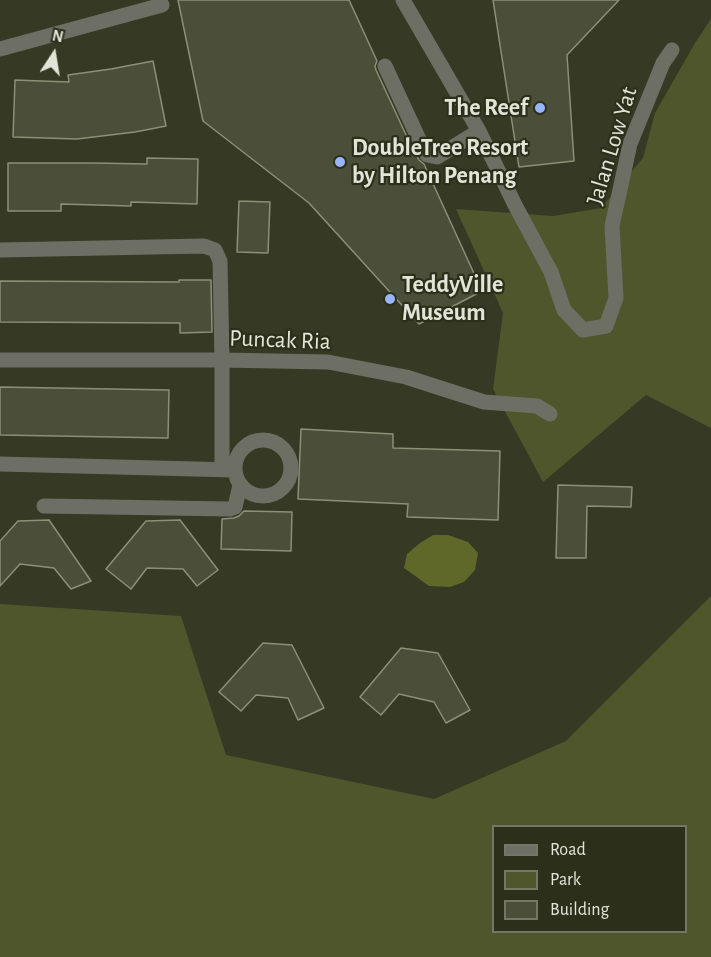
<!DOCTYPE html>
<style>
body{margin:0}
#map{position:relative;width:711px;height:957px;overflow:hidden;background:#363924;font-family:"Alegreya Sans",sans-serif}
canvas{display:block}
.legend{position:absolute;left:492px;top:825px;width:195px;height:108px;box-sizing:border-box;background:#2c2f1a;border:2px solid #757766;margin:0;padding:8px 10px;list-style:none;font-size:18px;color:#e2e4d7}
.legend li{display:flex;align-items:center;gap:12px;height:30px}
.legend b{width:30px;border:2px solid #757766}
.north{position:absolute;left:24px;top:24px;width:60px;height:60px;-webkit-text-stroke:4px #2c2f1a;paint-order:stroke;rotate:12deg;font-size:16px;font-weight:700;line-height:24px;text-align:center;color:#e2e4d7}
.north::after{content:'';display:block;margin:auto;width:21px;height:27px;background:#e2e4d7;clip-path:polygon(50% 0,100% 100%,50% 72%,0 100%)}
</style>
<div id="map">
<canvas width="711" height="957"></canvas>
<ul class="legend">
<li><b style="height:8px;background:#6d6f64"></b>Road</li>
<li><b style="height:16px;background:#50562b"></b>Park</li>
<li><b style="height:16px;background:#4b4f39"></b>Building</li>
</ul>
<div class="north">N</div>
</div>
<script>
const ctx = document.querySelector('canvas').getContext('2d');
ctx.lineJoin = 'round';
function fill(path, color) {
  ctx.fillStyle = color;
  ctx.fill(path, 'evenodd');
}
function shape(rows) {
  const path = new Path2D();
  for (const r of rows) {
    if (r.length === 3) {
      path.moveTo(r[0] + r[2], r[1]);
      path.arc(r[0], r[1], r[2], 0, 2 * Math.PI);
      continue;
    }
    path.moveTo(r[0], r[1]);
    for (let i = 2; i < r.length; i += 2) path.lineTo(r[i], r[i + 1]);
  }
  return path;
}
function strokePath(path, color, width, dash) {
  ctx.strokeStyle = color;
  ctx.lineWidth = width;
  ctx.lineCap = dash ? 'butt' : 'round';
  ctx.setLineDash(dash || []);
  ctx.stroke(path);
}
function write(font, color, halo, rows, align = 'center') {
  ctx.font = font + ' "Alegreya Sans",sans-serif';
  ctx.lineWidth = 4.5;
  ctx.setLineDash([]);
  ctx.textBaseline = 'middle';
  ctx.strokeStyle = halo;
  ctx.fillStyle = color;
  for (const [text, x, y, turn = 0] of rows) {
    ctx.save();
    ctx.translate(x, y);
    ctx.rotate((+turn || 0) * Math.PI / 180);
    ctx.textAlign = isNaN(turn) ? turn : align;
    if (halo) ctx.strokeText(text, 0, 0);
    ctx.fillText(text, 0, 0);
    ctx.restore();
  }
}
fill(shape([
 [711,19,711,428,646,395,543,482,493,389,503,313,456,209,553,216,601,208,643,158,655,113,695,43],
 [711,596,711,957,0,957,0,604,181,616,226,755,434,799,566,741],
 [686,826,686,932,494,932,494,826]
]), '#50562b');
fill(shape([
 [433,535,448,535,468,542,478,553,475,570,464,582,450,587,429,586,404,568,407,554,420,543]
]), '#5f6828');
const building = shape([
 [178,0,349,0,377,61,375,66,376,70,413,150,419,160,424,164,482,291,419,324,309,203,203,121,178,0],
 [493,0,619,0,567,55,574,161,519,167,493,0],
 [153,61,166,126,135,132,77,139,13,137,15,80,69,82,68,75,111,69,153,61],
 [147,158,198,159,197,204,131,202,131,206,61,204,61,211,8,211,8,163,93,163,147,164,147,158],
 [239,201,270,202,268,253,237,252,239,201],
 [179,280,211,280,212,332,180,333,180,323,0,322,0,281,179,282,179,280],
 [0,387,169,390,168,438,0,435,0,387],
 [301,429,393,434,393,448,500,451,498,520,407,517,408,504,298,499,301,429],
 [558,485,632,487,631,507,587,506,586,558,556,558,558,485],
 [244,511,292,512,291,551,221,549,222,519,234,518,239,516,244,511],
 [49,520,91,581,71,589,54,568,20,564,0,586,0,541,18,521,49,520],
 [180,520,218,570,197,586,183,569,147,568,131,589,106,569,146,521,180,520],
 [263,643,292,645,324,708,298,720,288,698,256,695,241,711,219,692,263,643],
 [401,648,438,653,470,710,446,723,434,702,399,694,381,715,360,697,401,648]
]);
fill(building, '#4b4f39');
strokePath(building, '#8b9077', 1.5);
strokePath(shape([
 [403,0,479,131,515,205,551,272,564,310,583,330,606,326,616,298,612,226,630,144,663,63,672,50],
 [0,49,162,5],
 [385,66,422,146,427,155,437,157,479,131],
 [0,250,204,246,215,250,220,261,222,360,222,469],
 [0,360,222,360,328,362,406,377,484,402,537,406,550,414],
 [263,468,28],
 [0,464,234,470],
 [44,506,230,509,235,507,240,485]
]), '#6d6f64', 15);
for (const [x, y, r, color] of [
 [540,108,6,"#97b6fd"],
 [340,162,6,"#97b6fd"],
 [390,299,6,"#97b6fd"]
]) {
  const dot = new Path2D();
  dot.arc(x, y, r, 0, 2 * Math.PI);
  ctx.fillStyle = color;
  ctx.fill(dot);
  strokePath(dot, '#2c2f1a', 2);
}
write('bold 24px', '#e2e4d7', '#2c2f1a', [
 ["The Reef",528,108,"right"],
 ["DoubleTree Resort",352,148],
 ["by Hilton Penang",352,176],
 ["TeddyVille",402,285],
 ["Museum",402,313]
], 'left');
write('24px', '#e2e4d7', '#2c2f1a', [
 ["Jalan Low Yat",612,146,-73],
 ["Puncak Ria",280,340,2]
]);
</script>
